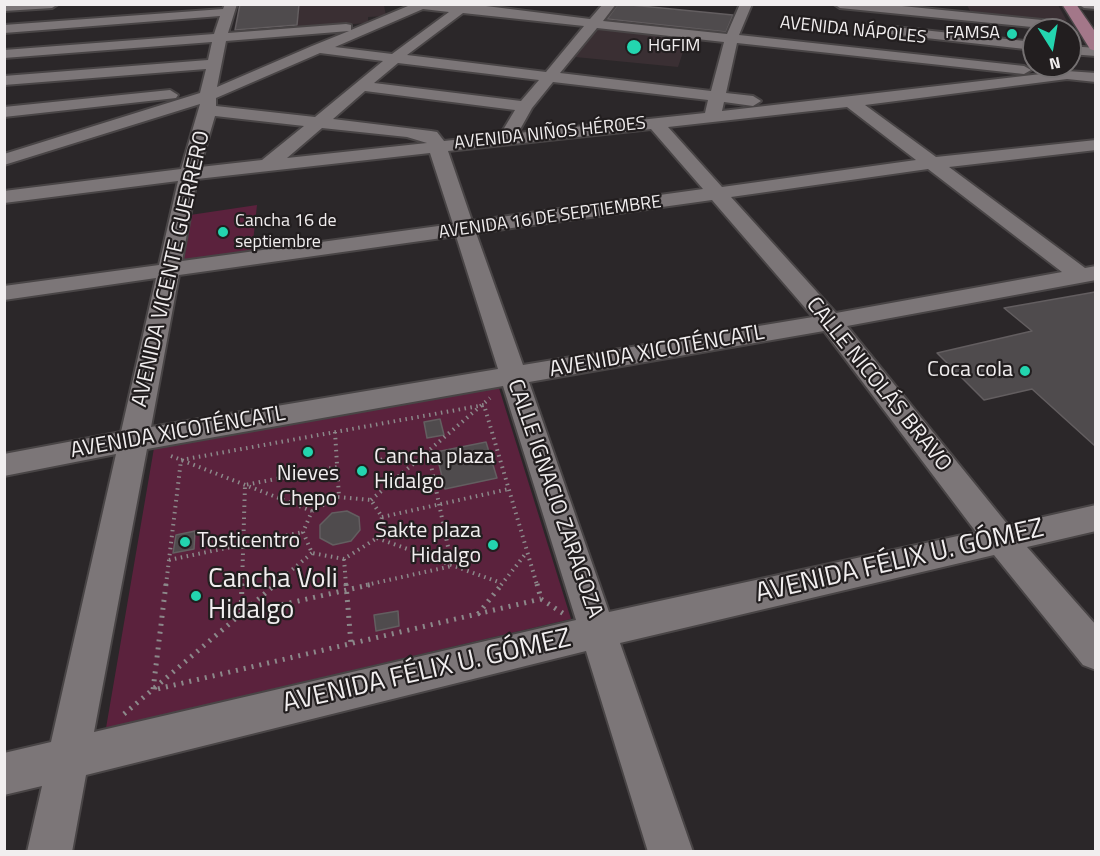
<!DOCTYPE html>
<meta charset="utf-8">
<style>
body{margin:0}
#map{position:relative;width:1100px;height:856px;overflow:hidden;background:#2b2729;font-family:"Titillium Web",sans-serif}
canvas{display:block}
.frame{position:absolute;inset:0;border:6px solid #f1eeef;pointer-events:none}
.north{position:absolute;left:1022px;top:18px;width:60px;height:60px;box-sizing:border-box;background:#221e1f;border:2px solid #757172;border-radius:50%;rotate:169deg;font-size:16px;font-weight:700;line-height:24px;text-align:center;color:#f1eeef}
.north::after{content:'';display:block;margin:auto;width:21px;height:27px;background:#23d5af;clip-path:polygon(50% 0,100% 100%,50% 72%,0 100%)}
</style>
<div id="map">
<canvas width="1100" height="856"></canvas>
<div class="frame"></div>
<div class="north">N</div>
</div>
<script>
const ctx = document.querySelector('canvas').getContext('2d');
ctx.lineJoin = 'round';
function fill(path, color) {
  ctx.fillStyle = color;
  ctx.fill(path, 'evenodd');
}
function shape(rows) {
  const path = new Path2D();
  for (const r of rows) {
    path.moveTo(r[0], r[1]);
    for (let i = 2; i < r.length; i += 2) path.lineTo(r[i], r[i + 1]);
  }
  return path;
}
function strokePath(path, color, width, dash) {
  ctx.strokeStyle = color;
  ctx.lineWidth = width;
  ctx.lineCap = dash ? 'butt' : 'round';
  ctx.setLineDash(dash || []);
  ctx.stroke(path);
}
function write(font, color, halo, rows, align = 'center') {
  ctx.font = font + ' "Titillium Web",sans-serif';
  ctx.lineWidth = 4.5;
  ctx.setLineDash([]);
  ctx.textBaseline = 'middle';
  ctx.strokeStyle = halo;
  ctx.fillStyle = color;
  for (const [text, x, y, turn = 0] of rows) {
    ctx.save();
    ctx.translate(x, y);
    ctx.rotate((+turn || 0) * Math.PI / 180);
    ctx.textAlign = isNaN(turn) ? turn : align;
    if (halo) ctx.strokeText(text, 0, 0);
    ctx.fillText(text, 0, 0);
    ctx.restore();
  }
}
fill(shape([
 [299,5,384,5,386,16,368,17,368,23,297,28],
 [967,5,1058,5,1067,21,971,13],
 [596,28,688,37,678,67,575,57]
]), '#3a2f33');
fill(shape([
 [257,205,252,251,179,260,190,215],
 [499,388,571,619,106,728,154,448]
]), '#5b223d');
const building = shape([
 [240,4,299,4,297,25,235,30,240,4],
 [618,4,621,4,733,15,726,32,607,19,618,4],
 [1095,292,1095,446,1032,389,984,400,937,353,1032,331,1004,308,1095,292],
 [440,419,444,435,427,438,424,422,440,419],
 [486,442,497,478,445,489,436,452,486,442],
 [347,511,359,517,360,530,351,541,333,545,320,538,320,525,332,513,347,511],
 [195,531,194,549,173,553,176,535,195,531],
 [398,611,399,626,376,631,374,615,398,611]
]);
fill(building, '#4f4b4d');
strokePath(building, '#635e60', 1.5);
const minor = shape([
 [4,4,58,4,52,8,4,11,4,4],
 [225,4,237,4,228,33,346,24,351,25,351,30,408,6,406,4,470,4,590,19,603,4,616,4,603,21,727,34,740,4,752,4,739,35,1024,66,1031,70,1024,74,737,43,726,93,753,96,761,101,753,106,724,102,722,111,1067,71,1096,73,1096,82,1067,79,865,105,936,157,1096,140,1096,150,949,167,1085,268,1096,266,1096,280,847,326,1008,525,1096,505,1096,531,1027,547,1096,625,1096,670,1083,665,994,555,620,643,693,852,648,852,586,651,86,775,72,852,27,852,42,786,4,795,4,753,51,742,116,454,4,476,4,454,121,432,156,278,4,300,4,286,159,265,178,181,4,203,4,191,181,169,200,104,4,165,4,154,200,93,206,69,4,85,4,76,208,60,212,42,4,58,4,50,214,34,220,16,4,33,4,25,223,9,225,4],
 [423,9,449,12,392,54,335,47,423,9],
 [463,13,584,26,546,72,407,55,463,13],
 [597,28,724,42,711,91,560,73,597,28],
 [349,31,312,46,217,87,226,41,349,31],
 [320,53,383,61,315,117,216,106,216,98,320,53],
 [398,63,539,80,521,101,374,83,398,63],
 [553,82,708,100,705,113,518,133,532,108,553,82],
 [365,91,515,110,500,135,444,141,437,132,431,131,333,119,365,91],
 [847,107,916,160,722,187,668,127,847,107],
 [215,116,304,126,262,160,200,167,215,116],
 [322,128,407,137,427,143,287,158,322,128],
 [651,129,703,189,472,221,448,151,651,129],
 [430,153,453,224,182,261,197,179,430,153],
 [928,169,1062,272,836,313,731,197,928,169],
 [712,200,813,317,523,365,476,233,712,200],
 [456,236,498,369,151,427,179,275,456,236],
 [824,331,976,532,609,612,529,382,824,331],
 [503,386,576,620,94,732,147,449,503,386],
 [834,4,882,4,1062,22,1068,26,1062,30,840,8,834,4],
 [1078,4,1096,4,1096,9,1084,8,1078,4],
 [895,27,1034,42,1034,50,890,34,888,31,895,27],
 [1070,46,1096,48,1096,56,1070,54,1070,46],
 [170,90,178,95,176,98,4,117,4,107,170,90]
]);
const major = shape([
 [1062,4,1076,4,1096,33,1096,51,1090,49,1062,4]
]);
strokePath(minor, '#494546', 4);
strokePath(major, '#494546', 3);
strokePath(shape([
 [335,432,339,497],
 [171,456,312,511],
 [338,497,371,500,382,517,377,538,344,559,312,553,303,532,312,511,338,497],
 [371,500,490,398],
 [382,517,509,489],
 [377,538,501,583],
 [344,559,346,585],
 [169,560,303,532],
 [166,585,181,460,484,405,537,585],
 [242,585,245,485,337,467],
 [274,585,312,553],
 [366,585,452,566,428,451,380,460],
 [501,585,527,552]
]), '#8c888a', 4, [1.5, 4.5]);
strokePath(shape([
 [166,584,153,690,541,599],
 [242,584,241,614,373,584],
 [346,584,351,644],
 [537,584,541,599],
 [541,599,564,614],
 [478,614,502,584],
 [124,714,276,584]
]), '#8c888a', 5, [2, 6]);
fill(minor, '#7c7678');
fill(major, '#a37789');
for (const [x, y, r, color] of [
 [1012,34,6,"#23d5af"],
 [634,47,8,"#23d5af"],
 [223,232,6,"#23d5af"],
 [1025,371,6,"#23d5af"],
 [308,452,6,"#23d5af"],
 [362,471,6,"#23d5af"],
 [185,542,6,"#23d5af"],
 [493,545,6,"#23d5af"],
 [196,596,6,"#23d5af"]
]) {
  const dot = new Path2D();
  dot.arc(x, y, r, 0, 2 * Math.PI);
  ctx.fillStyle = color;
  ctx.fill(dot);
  strokePath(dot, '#221e1f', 2);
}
write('18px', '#f1eeef', '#221e1f', [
 ["AVENIDA NÁPOLES",853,31,6],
 ["AVENIDA NIÑOS HÉROES",550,134,-6],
 ["AVENIDA 16 DE SEPTIEMBRE",550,218,-8]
]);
write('18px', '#f1eeef', '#221e1f', [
 ["FAMSA",1000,34,"right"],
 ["HGFIM",648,47],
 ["Cancha 16 de",235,222],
 ["septiembre",235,243]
], 'left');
write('22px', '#f1eeef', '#221e1f', [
 ["AVENIDA VICENTE GUERRERO",172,269,-77],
 ["AVENIDA XICOTÉNCATL",657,352,-10],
 ["CALLE NICOLÁS BRAVO",878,385,51],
 ["AVENIDA XICOTÉNCATL",178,433,-10],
 ["CALLE IGNACIO ZARAGOZA",554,499,71]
]);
write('22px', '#f1eeef', '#221e1f', [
 ["Coca cola",1013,371],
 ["Cancha plaza",374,458,"left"],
 ["Hidalgo",374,483,"left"],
 ["Nieves",308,475,"center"],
 ["Chepo",308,500,"center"],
 ["Sakte plaza",481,532],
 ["Hidalgo",481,557],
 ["Tosticentro",197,542,"left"]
], 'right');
write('27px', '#f1eeef', '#221e1f', [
 ["AVENIDA FÉLIX U. GÓMEZ",900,562,-13],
 ["AVENIDA FÉLIX U. GÓMEZ",427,672,-13]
]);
write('27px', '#f1eeef', '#221e1f', [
 ["Cancha Voli",208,580],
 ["Hidalgo",208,611]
], 'left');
</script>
